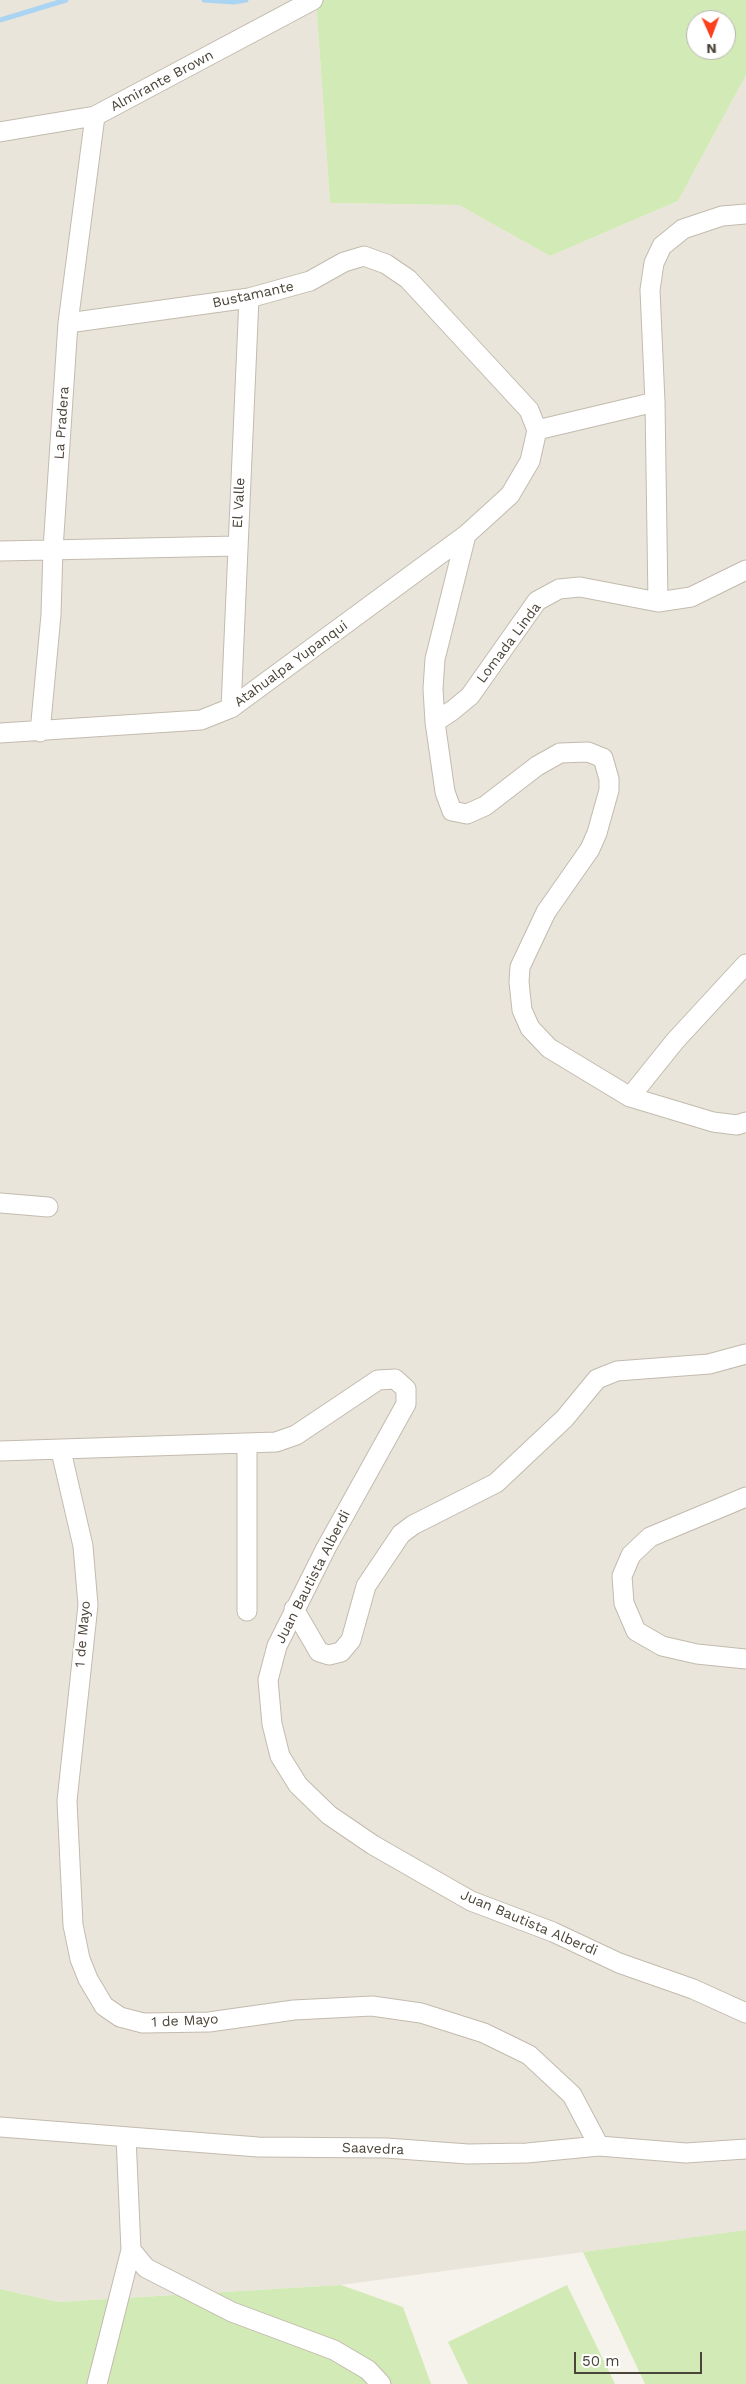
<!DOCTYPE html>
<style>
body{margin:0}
#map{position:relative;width:746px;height:2384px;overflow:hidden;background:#f6f3ec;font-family:"Work Sans",sans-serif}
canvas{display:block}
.north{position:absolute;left:686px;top:10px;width:50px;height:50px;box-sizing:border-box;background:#fff;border:1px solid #b7b4b0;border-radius:50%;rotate:178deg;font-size:14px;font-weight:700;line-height:20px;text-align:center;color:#4b4439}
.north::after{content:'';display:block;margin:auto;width:18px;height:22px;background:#fc3f1d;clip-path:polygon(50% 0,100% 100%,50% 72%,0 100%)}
.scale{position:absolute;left:574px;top:2352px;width:128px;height:22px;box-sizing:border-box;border:2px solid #4b4439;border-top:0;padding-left:6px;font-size:15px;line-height:18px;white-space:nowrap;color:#4b4439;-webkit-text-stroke:4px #fff;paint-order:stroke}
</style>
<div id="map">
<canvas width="746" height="2384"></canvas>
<div class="north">N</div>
<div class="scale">50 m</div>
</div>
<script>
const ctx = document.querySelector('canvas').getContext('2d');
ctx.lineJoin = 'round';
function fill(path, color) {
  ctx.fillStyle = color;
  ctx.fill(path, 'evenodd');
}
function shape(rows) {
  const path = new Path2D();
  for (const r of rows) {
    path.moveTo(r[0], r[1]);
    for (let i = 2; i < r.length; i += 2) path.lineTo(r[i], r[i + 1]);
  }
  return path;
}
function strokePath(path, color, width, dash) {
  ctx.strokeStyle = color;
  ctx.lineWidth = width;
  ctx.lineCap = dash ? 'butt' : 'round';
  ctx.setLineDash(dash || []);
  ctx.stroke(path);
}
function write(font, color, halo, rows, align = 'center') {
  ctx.font = font + ' "Work Sans",sans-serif';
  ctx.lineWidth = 4.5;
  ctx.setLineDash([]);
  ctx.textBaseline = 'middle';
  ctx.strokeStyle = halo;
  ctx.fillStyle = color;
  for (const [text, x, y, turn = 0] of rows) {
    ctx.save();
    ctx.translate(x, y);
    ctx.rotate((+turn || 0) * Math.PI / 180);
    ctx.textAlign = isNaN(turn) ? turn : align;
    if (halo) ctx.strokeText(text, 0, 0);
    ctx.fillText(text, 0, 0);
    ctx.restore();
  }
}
fill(shape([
 [0,0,316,0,330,203,459,205,550,256,678,201,746,75,746,2230,341,2285,58,2302,0,2289]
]), '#eae5da');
fill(shape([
 [316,0,746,0,746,75,678,201,550,256,459,205,330,203],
 [696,20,726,20,726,50,696,50],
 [746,2230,746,2384,645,2384,583,2252],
 [341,2285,403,2307,431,2384,0,2384,0,2289,58,2302],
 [567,2285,615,2384,468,2384,448,2342]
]), '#d2eab5');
strokePath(shape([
 [204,0,234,2,246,0],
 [0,20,66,0]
]), '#a9d4f2', 5);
const minor = shape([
 [0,132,95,116,313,0],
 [68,323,249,298,310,281,344,262,364,256,386,264,408,279,529,410,537,430],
 [655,402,658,602],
 [537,430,655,402,650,290,654,263,662,246,683,229,722,216,746,214],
 [466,535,435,659,433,689,435,722,445,792,452,811,467,814,485,806,537,766,560,753,588,752,603,758,609,779,609,790,597,833,590,849,546,912,520,967,519,982,522,1010,530,1028,549,1048,630,1097,713,1122,737,1125,746,1122],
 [0,551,237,546],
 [231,708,249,298],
 [435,722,453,710,470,696,537,601,559,589,580,587,658,602,691,597,746,570],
 [40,732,51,615,53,549,68,323,95,116],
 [0,733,201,720,231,708,466,535,510,495,530,461,537,430],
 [630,1097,675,1041,746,964],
 [0,1203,48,1207],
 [0,1451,276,1442,296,1435,378,1380,395,1379,406,1389,406,1404,326,1548,277,1646,268,1680,272,1724,280,1756,298,1785,329,1815,373,1845,471,1901,553,1932,619,1963,693,1989,746,2013],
 [61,1451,83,1546,88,1605,67,1801,73,1925,80,1959,88,1979,104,2006,120,2017,143,2023,209,2022,294,2010,372,2006,421,2013,484,2033,529,2055,572,2095,599,2146],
 [746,1497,650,1537,631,1555,622,1576,624,1603,636,1631,662,1646,697,1654,746,1659],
 [294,1609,319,1652,329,1655,341,1652,351,1640,366,1586,401,1534,413,1525,496,1483,565,1418,597,1379,617,1371,709,1364,746,1354],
 [247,1611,247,1444],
 [0,2127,258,2147,386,2148,468,2154,527,2153,599,2146,686,2153,746,2149],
 [126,2137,131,2250,146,2268,232,2312,334,2350,368,2370,381,2384],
 [97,2384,131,2250]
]);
strokePath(minor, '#c2bbae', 21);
strokePath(minor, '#fff', 19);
write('14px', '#4b4439', '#fff', [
 ["Almirante Brown",162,81,-28],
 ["Bustamante",253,295,-12],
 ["La Pradera",62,423,-86],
 ["El Valle",239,503,-87],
 ["Lomada Linda",509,643,-53],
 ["Atahualpa Yupanqui",291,664,-36],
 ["Juan Bautista Alberdi",313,1577,-63],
 ["1 de Mayo",83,1634,-85],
 ["Juan Bautista Alberdi",529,1923,23],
 ["1 de Mayo",185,2021,-3],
 ["Saavedra",373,2149,2]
]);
</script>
